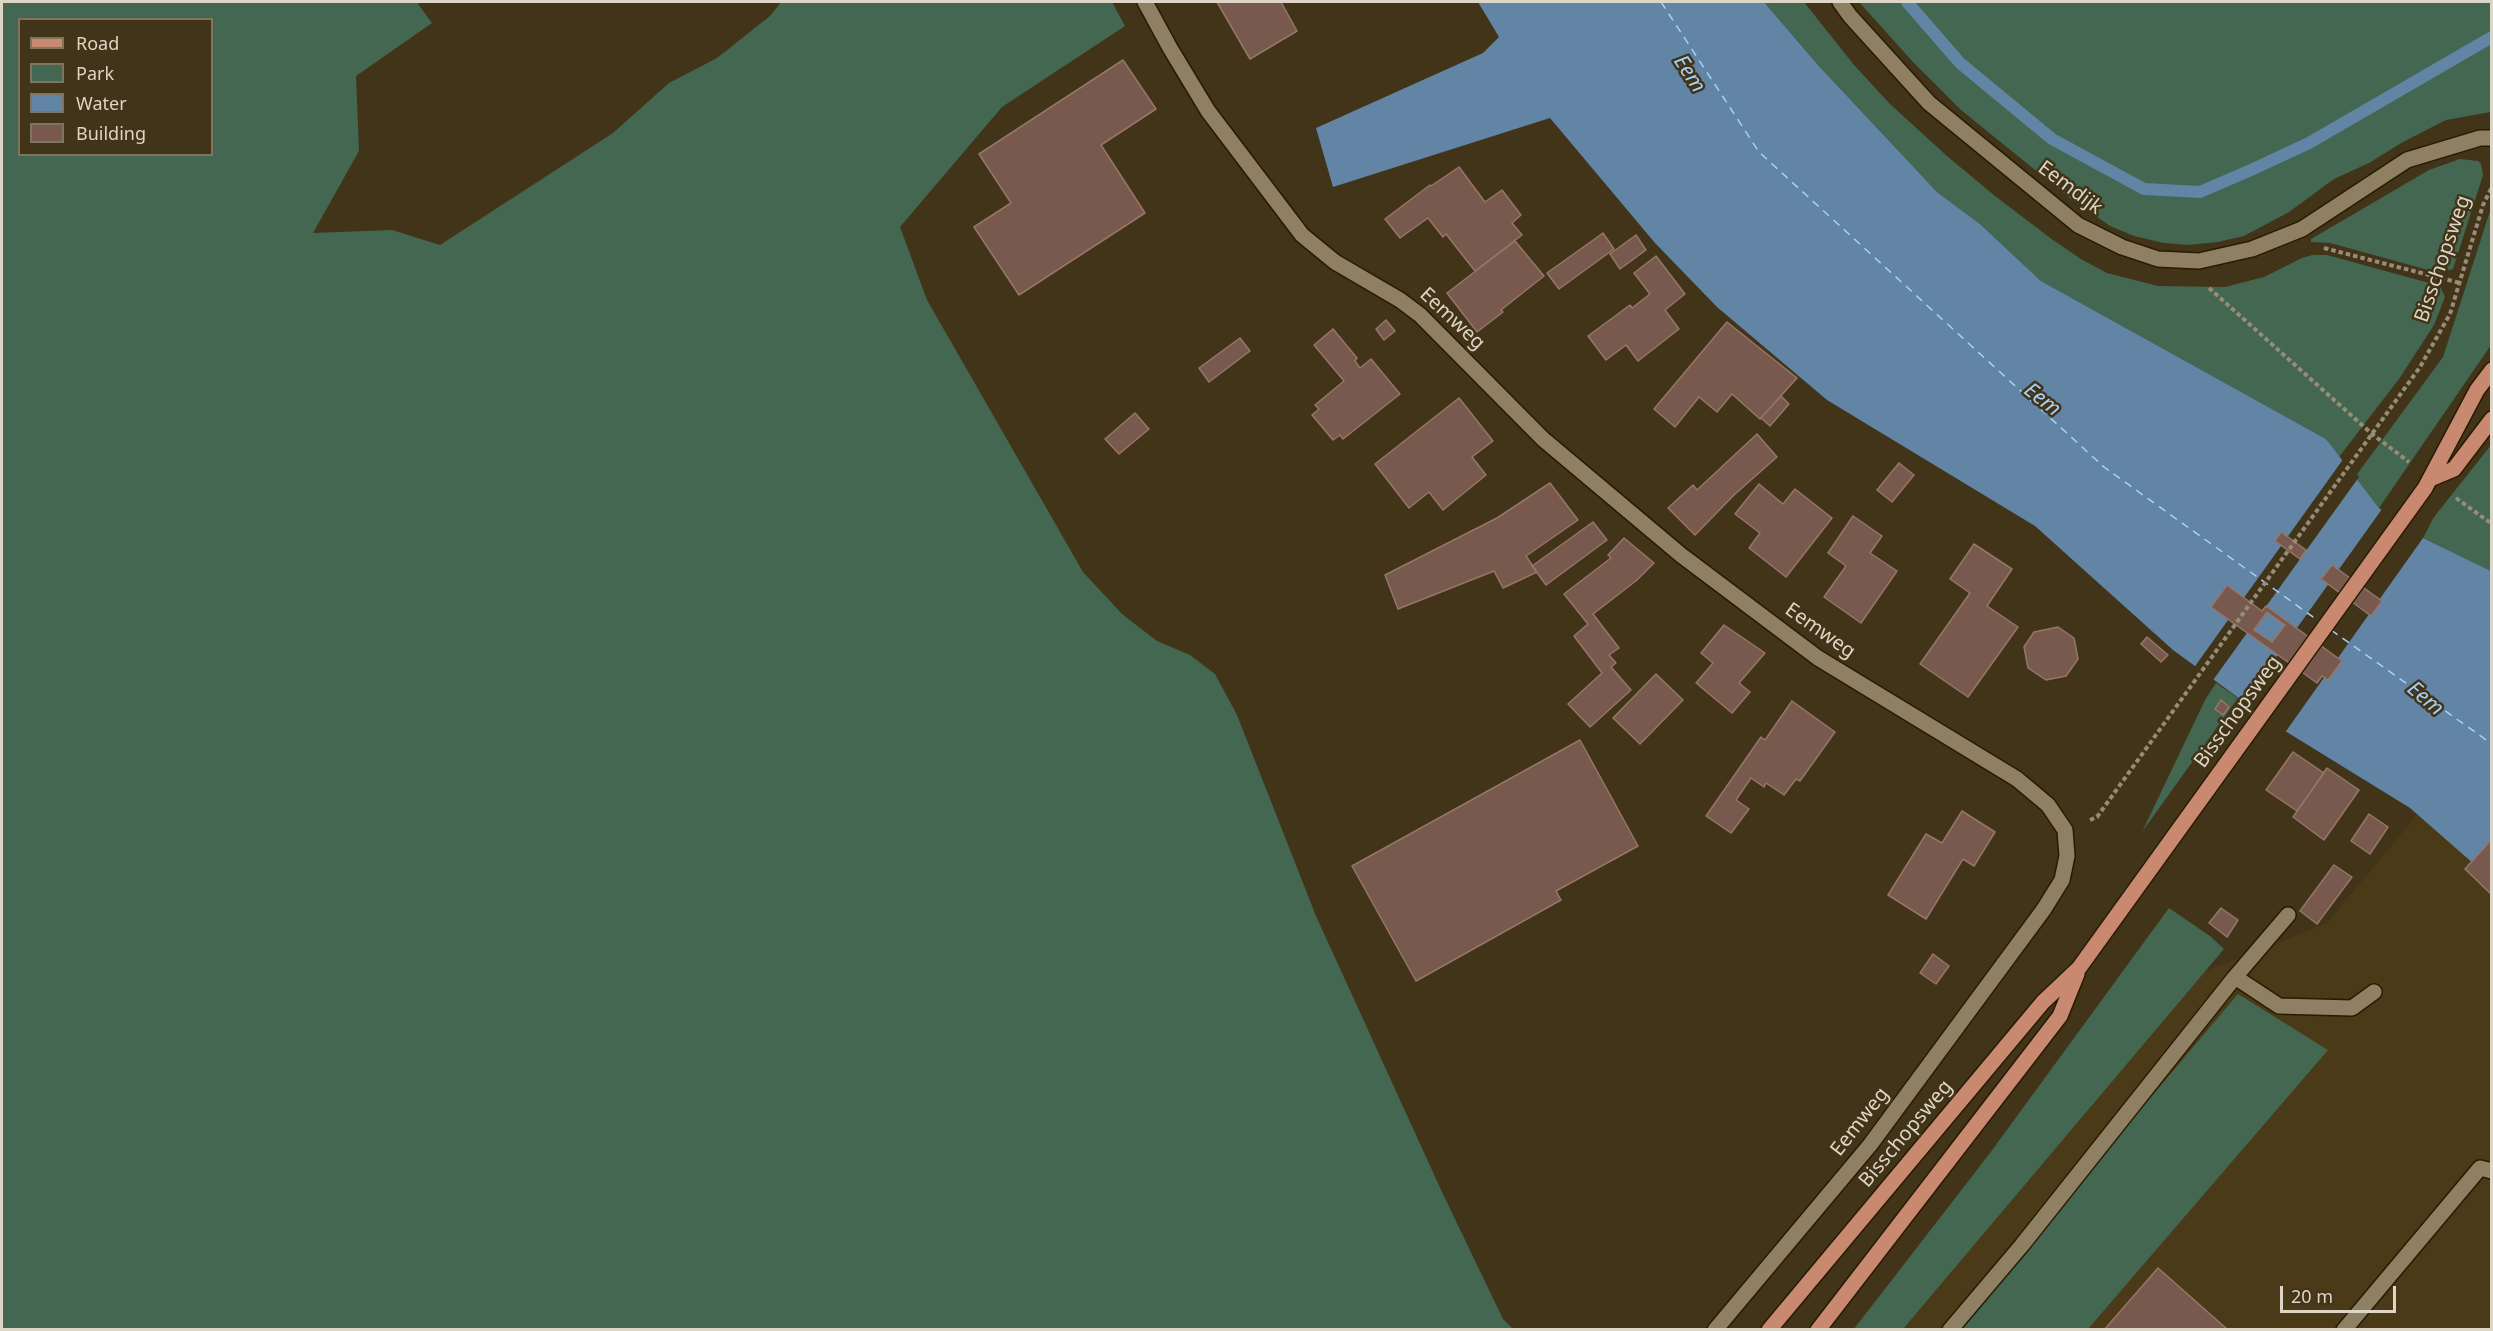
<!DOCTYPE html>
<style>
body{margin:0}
#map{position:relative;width:2493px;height:1331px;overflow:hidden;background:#413419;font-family:"Noto Sans",sans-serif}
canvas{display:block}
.frame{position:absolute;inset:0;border:3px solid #ddd5c5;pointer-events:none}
.legend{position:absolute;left:18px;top:18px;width:195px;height:138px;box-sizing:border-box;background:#413419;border:2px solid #7f745e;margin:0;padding:8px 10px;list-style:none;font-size:18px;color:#ddd5c5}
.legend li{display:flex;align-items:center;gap:12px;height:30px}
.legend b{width:30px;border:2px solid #7f745e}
.scale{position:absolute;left:2280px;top:1286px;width:116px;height:27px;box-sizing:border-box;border:3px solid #ddd5c5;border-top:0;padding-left:8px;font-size:18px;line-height:21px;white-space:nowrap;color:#ddd5c5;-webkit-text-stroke:4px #413419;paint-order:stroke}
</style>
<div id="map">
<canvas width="2493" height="1331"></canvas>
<div class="frame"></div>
<ul class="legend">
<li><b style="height:8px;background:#c98870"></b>Road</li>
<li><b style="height:16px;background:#436751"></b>Park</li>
<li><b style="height:16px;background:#6284a5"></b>Water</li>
<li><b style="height:16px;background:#78594d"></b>Building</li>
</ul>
<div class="scale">20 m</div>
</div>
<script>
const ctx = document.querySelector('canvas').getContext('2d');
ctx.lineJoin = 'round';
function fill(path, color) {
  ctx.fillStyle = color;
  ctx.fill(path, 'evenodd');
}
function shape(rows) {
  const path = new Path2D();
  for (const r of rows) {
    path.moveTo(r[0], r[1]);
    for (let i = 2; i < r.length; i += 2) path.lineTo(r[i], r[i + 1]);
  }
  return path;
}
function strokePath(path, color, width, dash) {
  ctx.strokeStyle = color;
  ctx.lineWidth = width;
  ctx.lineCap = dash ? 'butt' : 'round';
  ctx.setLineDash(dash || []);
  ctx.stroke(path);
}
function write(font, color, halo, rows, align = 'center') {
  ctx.font = font + ' "Noto Sans",sans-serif';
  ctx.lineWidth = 5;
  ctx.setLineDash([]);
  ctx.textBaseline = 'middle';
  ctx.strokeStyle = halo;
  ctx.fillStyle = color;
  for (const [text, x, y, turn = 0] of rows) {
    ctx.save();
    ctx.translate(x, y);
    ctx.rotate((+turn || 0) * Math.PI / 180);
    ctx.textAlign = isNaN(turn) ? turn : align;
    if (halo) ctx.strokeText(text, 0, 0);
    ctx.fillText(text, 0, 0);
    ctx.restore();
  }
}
fill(shape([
 [2436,792,2491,844,2491,1329,1851,1330,2125,1003,2327,923]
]), '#4b3a18');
fill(shape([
 [2,2,420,2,418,4,432,23,356,76,359,151,313,233,392,230,440,245,613,133,669,83,717,58,770,16,781,2,1112,2,1125,26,1002,107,900,227,927,300,1083,572,1122,614,1157,641,1190,655,1215,674,1237,715,1316,916,1442,1192,1503,1319,1513,1329,2,1329],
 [20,20,212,20,212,154,20,154],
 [1764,2,1804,2,1854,65,1890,104,1947,156,1995,196,2053,240,2081,259,2107,273,2158,286,2225,287,2264,277,2302,258,2312,255,2327,255,2440,286,2445,297,2434,325,2399,379,2339,457,2326,439,2041,281,1980,224,1937,192,1818,65],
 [1859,2,2491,2,2491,112,2446,120,2403,142,2369,163,2334,179,2289,212,2244,236,2218,242,2188,245,2164,243,2134,236,2110,226,2071,199,1961,110,1913,62],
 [2460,159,2478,161,2481,164,2483,175,2453,269,2439,273,2330,243,2311,242,2311,239,2429,170],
 [2491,208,2491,345,2379,508,2355,477,2443,357],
 [2491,445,2491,571,2423,538,2434,517],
 [2216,683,2238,698,2142,832,2205,700],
 [2169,908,2210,936,2224,949,1903,1329,1854,1329,1990,1153],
 [2238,994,2328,1050,2088,1329,1954,1330]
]), '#436751');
fill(shape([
 [1478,2,1764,2,1818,65,1937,192,1980,224,2041,281,2326,439,2379,508,2423,538,2491,571,2491,879,2410,808,2277,726,2173,650,2035,526,1827,400,1717,307,1655,243,1550,118,1333,187,1316,128,1483,53,1499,37]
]), '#6284a5');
fill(shape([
 [2344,458,2359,477,2211,683,2193,669],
 [2382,509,2423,538,2284,734,2242,705]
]), '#413419');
strokePath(shape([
 [1907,2,1960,63,2052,139,2144,189,2200,192,2251,170,2309,143,2492,37]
]), '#6284a5', 12);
strokePath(shape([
 [1661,2,1759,152,2104,467,2320,622],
 [2331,630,2492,744]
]), '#a5d1fb', 1.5, [8, 6]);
const building = shape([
 [1217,2,1281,2,1297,31,1250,59,1217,2],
 [1123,60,1156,109,1101,145,1145,213,1019,295,974,227,1011,203,979,154,1123,60],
 [1459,167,1485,202,1502,190,1521,215,1512,223,1522,235,1475,271,1446,234,1443,237,1428,218,1400,238,1385,219,1430,185,1431,186,1459,167],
 [1603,233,1614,249,1559,289,1547,273,1603,233],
 [1636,235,1646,250,1620,269,1610,254,1636,235],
 [1515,241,1544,276,1501,310,1503,312,1477,332,1447,293,1515,241],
 [1656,256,1685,294,1665,310,1679,329,1638,361,1626,345,1606,360,1588,336,1630,305,1632,308,1650,294,1634,273,1656,256],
 [1386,320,1395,331,1384,340,1376,329,1386,320],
 [1727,322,1797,378,1760,419,1732,394,1717,412,1699,397,1675,427,1654,409,1727,322],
 [1333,329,1357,358,1355,361,1360,368,1371,359,1400,394,1343,439,1340,435,1333,440,1312,415,1319,409,1315,405,1344,381,1314,345,1333,329],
 [1240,338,1250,351,1209,382,1199,368,1240,338],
 [1781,396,1789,404,1770,426,1761,418,1781,396],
 [1459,398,1493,441,1472,457,1486,475,1443,510,1429,492,1409,508,1375,464,1459,398],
 [1135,413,1149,429,1119,454,1105,439,1135,413],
 [1757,434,1777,457,1735,494,1695,535,1668,508,1693,485,1697,490,1757,434],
 [1899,463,1914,475,1892,502,1877,490,1899,463],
 [1550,483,1578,520,1526,556,1537,572,1503,588,1494,571,1398,609,1385,575,1497,518,1550,483],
 [1759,484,1783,504,1795,489,1832,518,1786,577,1749,548,1760,533,1735,514,1759,484],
 [1853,516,1882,536,1870,553,1897,571,1861,623,1824,597,1846,566,1828,553,1853,516],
 [1593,522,1607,540,1546,585,1532,566,1593,522],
 [2281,532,2306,550,2300,559,2275,541,2281,532],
 [1624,538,1654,563,1637,580,1593,614,1619,648,1609,655,1616,663,1611,667,1631,690,1590,727,1568,704,1602,673,1574,636,1588,624,1564,594,1611,558,1608,555,1624,538],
 [1974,544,2012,569,1987,606,2018,627,1968,697,1920,664,1970,593,1950,579,1974,544],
 [2332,565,2382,601,2371,616,2321,579,2332,565],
 [2227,585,2262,611,2266,606,2342,661,2328,680,2322,676,2317,683,2211,607,2227,585],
 [2267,612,2285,625,2272,642,2254,630,2267,612],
 [1724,625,1765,653,1739,683,1750,692,1732,713,1696,683,1713,663,1701,653,1724,625],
 [2058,627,2074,638,2078,659,2066,676,2046,680,2028,668,2024,647,2034,632,2058,627],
 [2147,637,2168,655,2161,662,2141,644,2147,637],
 [1656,674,1683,700,1640,744,1613,718,1656,674],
 [2221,700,2229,707,2223,715,2215,709,2221,700],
 [1792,701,1835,732,1800,781,1796,779,1784,795,1766,783,1764,787,1751,778,1736,800,1749,809,1731,833,1706,816,1761,737,1765,740,1792,701],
 [1580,740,1638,846,1556,891,1561,900,1416,981,1352,866,1580,740],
 [2293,752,2324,773,2297,811,2266,790,2293,752],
 [2327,768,2359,790,2324,840,2293,817,2327,768],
 [1962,811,1995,832,1974,866,1963,859,1926,919,1888,895,1926,834,1942,843,1962,811],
 [2369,814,2388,827,2370,854,2351,841,2369,814],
 [2492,839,2492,895,2465,869,2492,839],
 [2334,865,2352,877,2317,924,2300,911,2334,865],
 [2221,908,2238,920,2227,937,2209,923,2221,908],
 [1933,954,1949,966,1936,984,1920,973,1933,954],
 [2158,1268,2228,1330,2104,1330,2158,1268]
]);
fill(building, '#78594d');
strokePath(building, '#97766a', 1.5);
const minor = shape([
 [1145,2,1170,48,1208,111,1302,235,1335,262,1400,300,1420,315,1543,439,1681,555,1818,658,2017,779,2048,805,2065,830,2067,856,2062,880,2044,909,1870,1145,1715,1330],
 [1840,2,1850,16,1929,103,2078,225,2122,247,2158,259,2199,261,2252,249,2302,229,2407,160,2480,138,2492,138],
 [2235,977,2279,1006,2352,1008,2374,992],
 [1950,1330,2022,1245,2235,977,2288,915],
 [2344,1330,2480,1168,2492,1171]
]);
const major = shape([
 [2430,479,2454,469,2492,419],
 [1769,1330,2043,1002,2079,968,2425,488,2477,390,2492,370],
 [1818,1330,2060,1016,2077,974]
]);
strokePath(minor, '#271b01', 18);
strokePath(major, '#271b01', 18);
strokePath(shape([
 [2324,248,2460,283],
 [2209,288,2372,434,2409,462],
 [2456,498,2492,524],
 [2090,820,2097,817,2420,367,2450,314,2483,205,2492,187]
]), '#968c77', 4, [4.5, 3]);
strokePath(minor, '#8f8063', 15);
strokePath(major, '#c98870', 15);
write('20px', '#ddd5c5', '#413419', [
 ["Eemdijk",2070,188,37],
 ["Bisschopsweg",2443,259,-71],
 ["Eemweg",1452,319,43],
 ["Eemweg",1820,631,35],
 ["Bisschopsweg",2238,712,-54],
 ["Eemweg",1860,1122,-52],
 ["Bisschopsweg",1906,1134,-50]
]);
write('italic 21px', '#a5d1fb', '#413419', [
 ["Eem",1689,74,57],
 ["Eem",2042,400,38],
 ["Eem",2425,699,40]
]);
</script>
